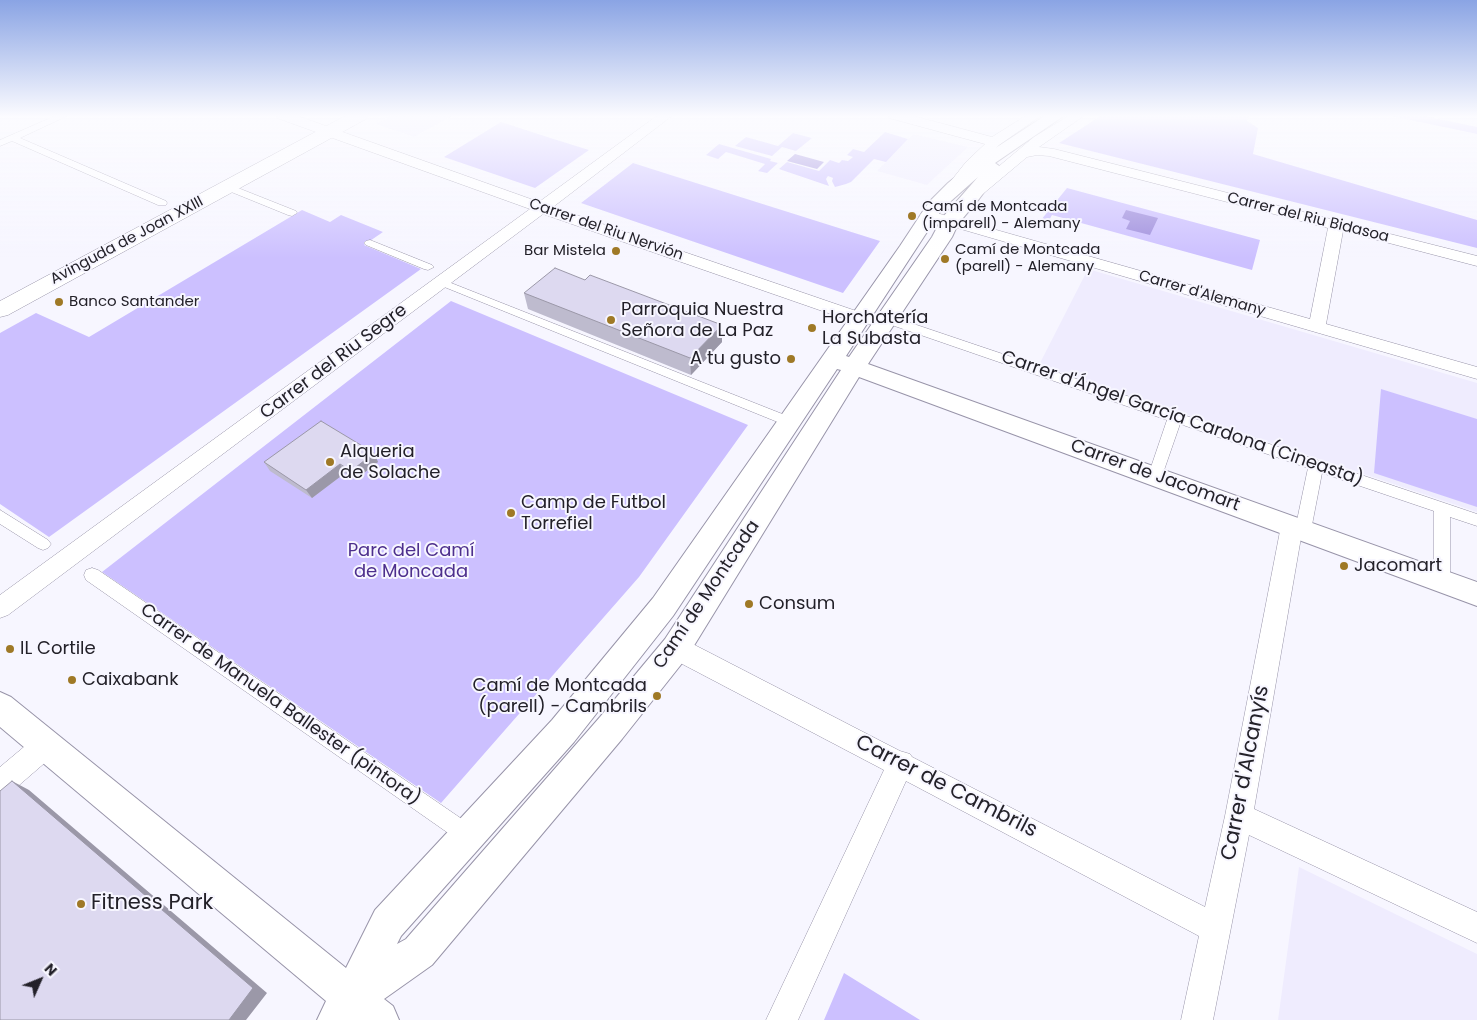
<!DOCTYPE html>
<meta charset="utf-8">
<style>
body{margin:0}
#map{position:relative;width:1477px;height:1020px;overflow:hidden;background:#f7f6ff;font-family:Poppins,sans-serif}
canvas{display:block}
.north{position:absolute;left:15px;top:955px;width:50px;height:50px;-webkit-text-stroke:4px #f7f6ff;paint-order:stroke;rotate:46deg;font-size:14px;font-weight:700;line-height:20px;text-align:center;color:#232129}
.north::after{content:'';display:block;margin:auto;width:18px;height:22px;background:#232129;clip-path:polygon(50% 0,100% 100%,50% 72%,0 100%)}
</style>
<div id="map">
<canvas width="1477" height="1020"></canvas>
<div class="north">N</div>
</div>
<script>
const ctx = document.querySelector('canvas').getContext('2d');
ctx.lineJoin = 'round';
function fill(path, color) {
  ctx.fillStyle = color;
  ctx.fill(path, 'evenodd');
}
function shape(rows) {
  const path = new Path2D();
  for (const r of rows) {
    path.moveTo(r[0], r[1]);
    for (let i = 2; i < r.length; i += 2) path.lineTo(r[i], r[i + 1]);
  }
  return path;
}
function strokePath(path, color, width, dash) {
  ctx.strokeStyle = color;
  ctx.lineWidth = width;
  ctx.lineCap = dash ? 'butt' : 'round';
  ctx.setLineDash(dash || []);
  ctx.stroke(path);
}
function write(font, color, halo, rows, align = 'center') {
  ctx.font = font + ' Poppins,sans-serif';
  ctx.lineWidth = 4;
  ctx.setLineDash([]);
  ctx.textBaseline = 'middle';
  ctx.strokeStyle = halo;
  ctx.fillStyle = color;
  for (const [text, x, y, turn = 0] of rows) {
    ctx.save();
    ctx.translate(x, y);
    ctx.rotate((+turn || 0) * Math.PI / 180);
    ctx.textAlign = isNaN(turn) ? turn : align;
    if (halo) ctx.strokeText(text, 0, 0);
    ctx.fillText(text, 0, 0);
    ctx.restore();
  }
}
fill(shape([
 [392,115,453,115,414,137,376,124],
 [913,134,968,147,927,185,877,171],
 [1088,269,1477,383,1477,512,1039,365],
 [1299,867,1477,954,1477,1020,1278,1020]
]), '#efecfe');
fill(shape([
 [1102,115,1249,115,1247,121,1258,128,1253,154,1477,220,1477,248,1059,143],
 [1387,115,1419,115,1477,127,1477,134],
 [501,122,560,141,589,150,535,188,444,157],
 [885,132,908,139,886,162,874,159,851,182,846,184,835,187,832,181,833,178,828,176,826,179,829,186,779,169,787,162,819,171,830,160,839,163,842,160,848,161,853,157,847,155,853,149,864,152],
 [793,133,812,138,796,151,782,147,772,156,735,146,746,137,778,146],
 [719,144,771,159,770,161,778,163,767,173,758,171,765,164,726,152,718,159,706,155],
 [633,163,677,177,880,241,843,293,581,203],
 [1067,188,1260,240,1252,270,1052,215,1048,222,1041,220],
 [302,210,330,222,341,215,383,232,364,245,421,269,49,537,0,504,0,333,36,313,89,337],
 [451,301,748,425,639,577,441,803,102,572],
 [1381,389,1477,419,1477,507,1374,473],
 [844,973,907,1012,920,1020,824,1020]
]), '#ccc0ff');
fill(shape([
 [795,154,824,162,817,169,787,161],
 [1126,210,1158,218,1150,235,1126,229,1130,221,1122,218]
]), '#9e8ddd');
const pedestrian = shape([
 [57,115,69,115,20,138,166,201,167,203,166,205,158,205,12,141,0,146,0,140,57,115],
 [228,184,296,211,297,213,292,216,288,215,224,189,223,187,228,184],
 [370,240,432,265,434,267,428,270,424,269,366,245,364,243,366,241,370,240],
 [441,279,795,419,797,422,795,425,790,427,785,425,437,284,435,282,441,279],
 [887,315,1477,514,1477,526,1450,517,1450,581,1448,586,1442,588,1436,586,1434,581,1434,511,1322,473,1311,530,1308,534,1303,536,1298,534,1295,530,1308,468,1180,424,1162,476,1160,480,1155,481,1150,480,1148,476,1167,420,883,322,881,319,883,316,887,315],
 [0,510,48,540,51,544,48,548,43,550,38,548,0,524,0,510],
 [92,568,98,570,475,828,478,835,475,842,468,845,461,842,86,580,84,575,86,570,92,568]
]);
const minor = shape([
 [276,115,295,115,539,202,658,115,673,115,553,207,862,313,891,317,894,321,891,325,885,326,854,322,543,214,8,615,0,618,0,595,530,209,277,118,276,115],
 [888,115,910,115,992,137,1027,115,1042,115,999,145,976,168,959,189,954,190,949,189,947,186,966,162,985,144,889,118,888,115],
 [1070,115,1085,115,1039,147,1054,149,1477,256,1477,266,1343,231,1326,324,1477,367,1477,379,923,218,920,215,923,212,933,212,1310,319,1328,228,1049,156,1037,155,1027,157,978,198,968,198,966,195,968,192,1034,137,1070,115],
 [1292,517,1300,520,1303,526,1254,809,1477,912,1477,943,1249,835,1213,1020,1181,1020,1199,936,906,781,798,1020,766,1020,884,770,667,656,664,648,667,640,676,637,685,640,900,751,910,754,912,757,1205,907,1225,816,1281,526,1284,520,1292,517],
 [46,732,55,736,59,745,55,754,10,793,0,797,0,767,37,736,46,732]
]);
const tertiary = shape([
 [1046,115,1065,115,995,163,1002,168,979,199,958,224,952,237,868,364,1477,582,1477,606,859,377,687,657,622,739,432,965,384,999,393,1006,399,1020,317,1020,326,1001,0,727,0,692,11,697,346,968,375,910,552,720,653,598,900,246,929,202,948,183,974,162,1046,115],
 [978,177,942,218,932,237,849,357,846,356,942,209,978,177],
 [837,369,841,370,665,639,600,717,406,939,397,944,401,936,574,742,673,616,837,369]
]);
const secondary = shape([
 [347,115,368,115,366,119,8,315,0,317,0,301,347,115]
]);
strokePath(pedestrian, '#9894a9', 1);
strokePath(minor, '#9894a9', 1);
strokePath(tertiary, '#9894a9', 2);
strokePath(secondary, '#9894a9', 1);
fill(pedestrian, '#fff');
fill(minor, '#fff');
fill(tertiary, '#fff');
fill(secondary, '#fff');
fill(shape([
 [524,293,722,342,691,375,528,309],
 [374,453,378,462,356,479,345,473,312,498,270,471,264,462]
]), '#bebbce');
fill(shape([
 [722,325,722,342,691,375,690,358],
 [374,453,378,462,356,479,351,471],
 [340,464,345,473,312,498,306,490],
 [12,781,29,790,267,993,246,1020,229,1020]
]), '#9b98a8');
const building = shape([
 [555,268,585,280,590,275,722,325,690,358,524,293,555,268],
 [321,421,374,453,351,471,340,464,306,490,264,462,321,421],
 [12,781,253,988,229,1020,0,1020,0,791,12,781]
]);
fill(building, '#ddd9f0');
strokePath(building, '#9b98a8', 1);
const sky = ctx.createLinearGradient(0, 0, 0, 258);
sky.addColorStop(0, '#8aa4e4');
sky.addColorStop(0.45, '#fbfbff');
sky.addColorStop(1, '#fbfbff00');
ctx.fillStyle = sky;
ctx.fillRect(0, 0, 1477, 258);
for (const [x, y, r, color] of [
 [912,216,5,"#9f7926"],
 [616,251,5,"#9f7926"],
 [945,259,5,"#9f7926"],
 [59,302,5,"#9f7926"],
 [611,320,5,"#9f7926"],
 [812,328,5,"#9f7926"],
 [791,359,5,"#9f7926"],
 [330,462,5,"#9f7926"],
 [511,513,5,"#9f7926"],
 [1344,566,5,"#9f7926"],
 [749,604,5,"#9f7926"],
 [10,649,5,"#9f7926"],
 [72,680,5,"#9f7926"],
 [657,696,5,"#9f7926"],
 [81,904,5,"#9f7926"]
]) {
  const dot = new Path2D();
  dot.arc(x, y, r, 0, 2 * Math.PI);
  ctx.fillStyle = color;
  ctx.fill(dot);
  strokePath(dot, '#f7f6ff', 2);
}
write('15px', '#232129', '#f7f6ff', [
 ["Camí de Montcada",922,207],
 ["(imparell) - Alemany",922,224],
 ["Camí de Montcada",955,250],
 ["(parell) - Alemany",955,267],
 ["Bar Mistela",606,251,"right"],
 ["Banco Santander",69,302]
], 'left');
write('15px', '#232129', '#f7f6ff', [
 ["Carrer del Riu Bidasoa",1308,218,14],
 ["Carrer del Riu Nervión",606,230,19],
 ["Avinguda de Joan XXIII",127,241,-28],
 ["Carrer d'Alemany",1202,294,16]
]);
write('18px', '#232129', '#f7f6ff', [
 ["Parroquia Nuestra",621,310],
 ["Señora de La Paz",621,331],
 ["Horchatería",822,318],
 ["La Subasta",822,339],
 ["A tu gusto",781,359,"right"],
 ["Alqueria",340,452],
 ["de Solache",340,473],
 ["Camp de Futbol",521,503],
 ["Torrefiel",521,524],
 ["Jacomart",1354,566],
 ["Consum",759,604],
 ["IL Cortile",20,649],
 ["Caixabank",82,680],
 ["Camí de Montcada",647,686,"right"],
 ["(parell) - Cambrils",647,707,"right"]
], 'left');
write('18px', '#232129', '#f7f6ff', [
 ["Carrer del Riu Segre",334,362,-37],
 ["Carrer d'Ángel García Cardona (Cineasta)",1182,419,19],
 ["Carrer de Jacomart",1155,476,20],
 ["Camí de Montcada",707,595,-56],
 ["Carrer de Manuela Ballester (pintora)",280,705,35]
]);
write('18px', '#4d2f8d', '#f7f6ff', [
 ["Parc del Camí",411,551],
 ["de Moncada",411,572]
]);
write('21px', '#232129', '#f7f6ff', [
 ["Carrer d'Alcanyís",1246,773,-79],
 ["Carrer de Cambrils",946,787,27]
]);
write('21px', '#232129', '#f7f6ff', [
 ["Fitness Park",91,904]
], 'left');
</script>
